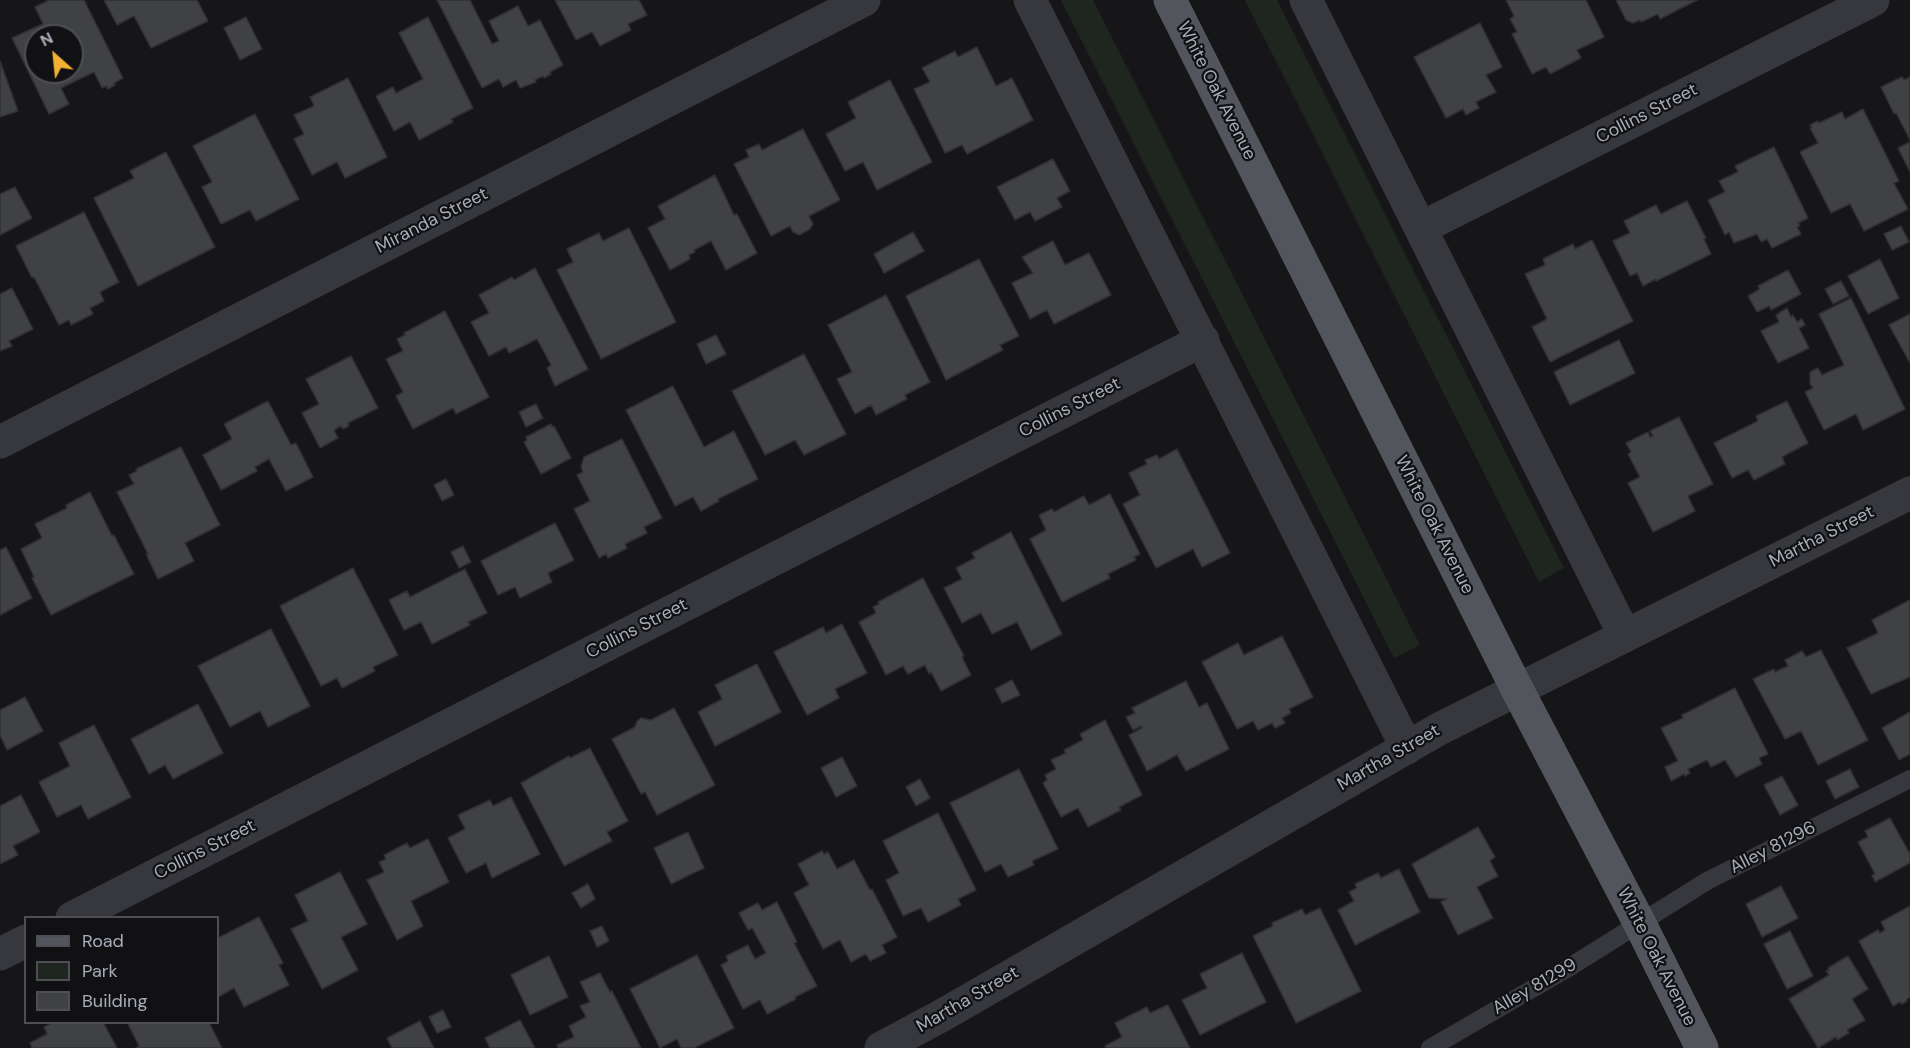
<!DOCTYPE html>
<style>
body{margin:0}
#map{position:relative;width:1910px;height:1048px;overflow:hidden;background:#161618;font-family:"DM Sans",sans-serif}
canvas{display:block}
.legend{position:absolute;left:24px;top:916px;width:195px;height:108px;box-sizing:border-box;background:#111113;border:2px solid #4d4f55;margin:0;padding:8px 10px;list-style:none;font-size:18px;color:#a8adb8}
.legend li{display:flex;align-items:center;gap:12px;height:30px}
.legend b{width:30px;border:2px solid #4d4f55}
.north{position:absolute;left:24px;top:24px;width:60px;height:60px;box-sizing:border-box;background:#111113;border:2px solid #4d4f55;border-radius:50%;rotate:333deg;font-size:16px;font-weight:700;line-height:24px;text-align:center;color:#a8adb8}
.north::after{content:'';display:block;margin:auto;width:21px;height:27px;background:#f2b134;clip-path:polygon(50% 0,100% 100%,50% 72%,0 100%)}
</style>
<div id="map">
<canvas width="1910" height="1048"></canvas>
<ul class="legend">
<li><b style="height:8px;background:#53555c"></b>Road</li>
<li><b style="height:16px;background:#1e261f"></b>Park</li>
<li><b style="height:16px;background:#404145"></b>Building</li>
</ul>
<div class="north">N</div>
</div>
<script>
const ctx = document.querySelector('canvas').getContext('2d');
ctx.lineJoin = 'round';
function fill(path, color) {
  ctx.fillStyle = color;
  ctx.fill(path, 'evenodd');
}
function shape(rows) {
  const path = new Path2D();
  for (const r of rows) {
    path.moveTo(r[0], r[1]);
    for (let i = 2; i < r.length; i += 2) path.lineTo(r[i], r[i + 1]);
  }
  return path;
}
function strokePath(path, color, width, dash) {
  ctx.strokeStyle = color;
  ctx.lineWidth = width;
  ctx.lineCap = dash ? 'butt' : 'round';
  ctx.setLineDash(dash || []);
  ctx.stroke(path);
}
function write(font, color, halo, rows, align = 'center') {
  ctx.font = font + ' "DM Sans",sans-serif';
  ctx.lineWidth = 4.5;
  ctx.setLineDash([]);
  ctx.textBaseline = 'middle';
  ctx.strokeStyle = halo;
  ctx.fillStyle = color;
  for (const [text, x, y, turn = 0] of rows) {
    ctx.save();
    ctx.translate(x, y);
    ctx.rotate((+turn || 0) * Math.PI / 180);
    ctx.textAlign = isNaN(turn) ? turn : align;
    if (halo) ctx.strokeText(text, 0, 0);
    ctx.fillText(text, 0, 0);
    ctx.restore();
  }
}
fill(shape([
 [1061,0,1093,0,1420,645,1394,658],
 [1245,0,1277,0,1564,568,1539,582]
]), '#1e261f');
const building = shape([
 [49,0,84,0,123,78,114,83,115,85,108,89,106,86,102,88,94,72,61,88,69,104,49,114,12,38,43,24,35,7,49,0],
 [36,36,72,36,72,72,36,72,36,36],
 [104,0,197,0,208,21,151,48,134,16,117,25,104,0],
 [437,0,470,0,492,44,499,41,489,21,518,6,528,26,540,20,563,65,550,72,551,74,544,78,543,76,535,80,536,82,520,88,516,80,503,87,499,79,482,88,437,0],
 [555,0,639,0,647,15,628,24,631,30,600,46,592,32,576,40,555,0],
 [1506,0,1586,0,1604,37,1577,50,1581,58,1550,74,1546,67,1532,74,1512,34,1517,32,1510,19,1514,16,1506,0],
 [1616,0,1697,0,1660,19,1658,14,1641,22,1640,20,1633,23,1626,20,1616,0],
 [246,17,262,49,240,60,224,28,246,17],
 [428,17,473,108,451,119,453,122,419,140,410,122,394,131,376,96,393,87,396,93,423,79,399,33,428,17],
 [1480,23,1502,67,1486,75,1496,92,1476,102,1479,108,1466,115,1463,109,1446,118,1414,57,1480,23],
 [977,47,996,86,1012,78,1033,120,967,154,962,145,945,153,914,89,930,82,922,68,955,51,958,57,977,47],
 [0,61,18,111,0,117,0,61],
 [1902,77,1904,80,1910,77,1910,140,1896,113,1894,114,1881,87,1902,77],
 [348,78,387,157,345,178,337,162,312,175,294,139,304,134,294,115,314,106,310,97,348,78],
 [890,80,932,162,877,190,863,162,845,171,826,134,856,118,848,102,890,80],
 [1863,109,1899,181,1894,183,1908,209,1864,231,1850,204,1831,213,1800,152,1818,143,1810,128,1812,127,1810,125,1818,121,1819,123,1842,112,1845,119,1863,109],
 [255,114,299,199,256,221,250,210,221,224,202,187,212,182,193,146,255,114],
 [803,129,840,200,809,216,813,224,810,229,799,235,793,232,790,226,771,236,734,164,749,157,746,150,759,144,762,150,803,129],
 [1910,142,1910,172,1898,148,1910,142],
 [1774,147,1808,218,1798,223,1800,226,1797,227,1801,234,1772,248,1767,239,1761,242,1757,234,1734,243,1729,232,1725,235,1708,200,1725,192,1719,181,1738,172,1735,166,1774,147],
 [166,152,215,247,138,286,94,198,134,178,130,171,166,152],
 [1053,159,1070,191,1057,198,1062,207,1035,221,1030,212,1015,220,997,187,1053,159],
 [715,175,734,215,737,214,757,253,726,270,711,241,694,250,695,252,689,255,690,259,670,270,648,228,665,219,658,206,715,175],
 [15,187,32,218,0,235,0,194,15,187],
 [1687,201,1706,238,1704,239,1711,254,1656,281,1656,279,1643,286,1637,273,1630,276,1613,241,1630,233,1624,221,1656,205,1661,214,1687,201],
 [84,212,119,282,100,292,104,301,90,308,93,314,71,325,69,320,59,325,34,277,32,278,16,246,84,212],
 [1901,226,1909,242,1892,250,1884,234,1901,226],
 [629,228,676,322,601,359,557,270,573,262,567,249,599,233,603,241,629,228],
 [913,232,924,251,884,273,874,254,913,232],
 [1592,240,1633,321,1550,362,1532,327,1547,319,1525,274,1545,265,1543,259,1573,244,1575,249,1592,240],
 [1053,241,1065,265,1089,253,1111,295,1054,324,1047,310,1030,319,1012,283,1033,273,1022,257,1053,241],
 [979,259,1019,336,1000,345,1003,350,946,380,906,296,979,259],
 [1880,259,1899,298,1868,314,1848,276,1880,259],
 [535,268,588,369,555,386,547,368,551,365,537,339,509,353,506,347,489,356,471,322,489,313,479,295,512,277,514,280,535,268],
 [1788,270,1801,294,1771,310,1769,306,1757,312,1748,296,1760,289,1758,286,1788,270],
 [1841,281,1849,296,1833,304,1825,289,1841,281],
 [12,288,33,329,9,341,12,346,0,351,0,294,12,288],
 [886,295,930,382,905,395,907,399,876,415,871,405,855,414,837,379,852,372,828,325,886,295],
 [1851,298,1905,409,1863,430,1856,414,1824,430,1805,392,1813,388,1810,384,1810,372,1818,368,1822,375,1844,365,1819,314,1851,298],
 [1787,308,1791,317,1793,315,1797,322,1802,319,1805,325,1799,328,1809,348,1778,363,1761,331,1779,322,1776,315,1787,308],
 [445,311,489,397,456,414,453,408,413,429,396,396,403,392,386,359,403,351,397,339,405,335,404,333,445,311],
 [1910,314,1910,363,1889,325,1910,314],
 [716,335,726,354,706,364,697,344,716,335],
 [1619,340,1635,373,1570,405,1554,372,1619,340],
 [804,354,846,434,804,455,795,440,765,455,732,391,804,354],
 [351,356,378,408,348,423,349,426,343,429,341,426,334,430,338,438,320,448,302,413,319,404,306,379,351,356],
 [673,386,704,447,734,431,758,479,718,499,719,501,701,511,693,497,675,506,626,410,673,386],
 [268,401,291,445,296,443,313,477,286,491,269,459,255,467,257,471,221,490,203,455,232,439,224,424,268,401],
 [1787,401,1808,443,1782,457,1785,464,1754,480,1748,470,1732,478,1714,443,1758,421,1756,416,1787,401],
 [536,404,543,418,526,427,519,412,536,404],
 [1679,417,1713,484,1688,496,1695,511,1653,532,1628,483,1640,477,1628,454,1631,452,1626,443,1648,432,1650,437,1653,436,1650,431,1679,417],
 [551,424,552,427,554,426,571,458,541,474,524,442,527,440,526,437,551,424],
 [622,439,662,518,644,527,647,533,625,544,627,548,608,558,606,554,599,558,574,509,590,501,577,475,583,472,581,467,584,457,622,439],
 [181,447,220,525,185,543,194,561,158,579,146,554,148,554,117,492,134,484,129,475,137,471,136,469,181,447],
 [1177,449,1230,553,1202,567,1193,549,1156,568,1123,504,1140,495,1129,473,1147,464,1145,460,1157,455,1159,459,1177,449],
 [446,479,454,495,442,501,434,485,446,479],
 [90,492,112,536,114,535,134,574,51,615,32,578,34,577,21,549,42,538,35,524,67,508,66,505,90,492],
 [1110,494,1140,554,1134,557,1136,560,1108,574,1110,578,1062,602,1030,539,1046,530,1039,515,1052,509,1054,512,1084,496,1089,505,1110,494],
 [555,523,574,560,548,573,552,582,520,598,515,587,498,595,481,561,555,523],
 [1011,532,1062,634,1031,650,1017,622,992,634,981,613,962,623,944,588,962,579,956,568,975,558,972,553,1011,532],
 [463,546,471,562,459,568,451,552,463,546],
 [6,547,32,598,0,615,0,550,6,547],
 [353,568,398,655,373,667,375,671,342,688,337,678,321,686,280,606,353,568],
 [465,569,487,613,468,622,470,625,432,644,421,622,404,630,389,600,407,591,410,597,465,569],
 [923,578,964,656,962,657,971,675,941,691,931,672,929,674,925,665,908,674,903,666,886,675,859,622,876,613,873,607,879,604,878,602,923,578],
 [1910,600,1910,677,1871,694,1847,648,1878,633,1872,620,1910,600],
 [842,624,867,673,835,689,839,698,807,715,774,652,823,627,826,633,842,624],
 [271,629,310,706,268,727,260,711,230,727,198,666,271,629],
 [1282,636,1313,697,1289,709,1291,713,1282,718,1285,723,1275,728,1272,723,1258,730,1253,721,1237,729,1202,662,1238,643,1244,655,1282,636],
 [1821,650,1868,740,1818,765,1801,731,1785,739,1753,679,1774,669,1775,672,1788,666,1785,660,1802,651,1806,657,1821,650],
 [757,664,781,712,715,746,698,712,722,699,715,685,757,664],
 [1012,680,1020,695,1002,703,995,689,1012,680],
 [1186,681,1199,707,1207,703,1229,749,1186,771,1177,755,1147,771,1129,735,1142,728,1141,726,1133,730,1126,717,1135,713,1132,708,1186,681],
 [1735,688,1768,754,1759,758,1762,764,1736,777,1725,760,1711,767,1707,760,1688,769,1690,773,1685,776,1684,774,1671,781,1665,767,1678,761,1661,728,1683,718,1682,715,1735,688],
 [25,697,43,731,7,750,0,735,0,710,25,697],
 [198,704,223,753,173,779,165,765,149,774,131,739,198,704],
 [674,708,715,785,657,815,645,792,641,794,612,739,635,727,637,721,641,718,651,720,674,708],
 [1910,712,1910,754,1899,760,1882,728,1910,712],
 [1105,720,1142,795,1119,807,1121,810,1088,827,1078,808,1061,817,1043,783,1047,780,1045,775,1056,769,1051,760,1066,753,1064,750,1083,740,1080,734,1105,720],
 [94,725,131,797,88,819,81,805,57,817,39,782,70,766,59,743,94,725],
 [590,748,628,821,607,832,612,841,564,866,521,783,569,756,570,758,590,748],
 [842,757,857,786,836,797,821,768,842,757],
 [1019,769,1058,849,1032,861,1034,865,1008,877,1001,864,985,872,950,803,1019,769],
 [1850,769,1859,787,1835,799,1826,781,1850,769],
 [1782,776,1798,805,1780,815,1764,785,1782,776],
 [920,779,930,798,916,806,906,787,920,779],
 [21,795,40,832,13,846,18,855,0,864,0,806,21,795],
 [511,797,540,854,492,878,486,863,466,873,448,838,465,829,458,815,490,800,493,806,511,797],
 [938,813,976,890,958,899,961,905,928,922,921,908,903,916,886,880,899,873,883,841,938,813],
 [1890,818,1910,854,1910,863,1875,882,1872,875,1875,874,1858,842,1868,837,1865,831,1890,818],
 [1478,827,1495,857,1490,861,1498,876,1477,887,1493,918,1458,935,1441,902,1447,899,1429,898,1412,864,1478,827],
 [688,832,704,868,671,884,654,848,688,832],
 [428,839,449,882,411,901,423,926,397,940,367,880,384,872,379,862,386,859,384,855,407,843,410,848,428,839],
 [822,851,824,854,828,852,837,869,854,860,870,890,872,889,897,937,882,945,886,953,870,961,866,954,851,962,840,940,823,949,794,893,809,885,798,864,822,851],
 [1399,869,1420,912,1355,945,1338,910,1354,901,1349,892,1357,888,1355,884,1378,873,1381,878,1399,869],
 [340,872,367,924,341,937,358,970,322,989,291,929,308,921,295,895,340,872],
 [588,884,595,899,581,908,572,893,588,884],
 [1781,886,1798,918,1762,937,1746,904,1781,886],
 [777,902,797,942,794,943,817,986,795,997,796,999,767,1014,760,1000,743,1009,721,965,728,961,726,956,748,945,755,959,766,953,752,928,748,930,739,913,758,903,762,910,777,902],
 [1910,906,1910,997,1907,999,1907,1001,1902,1004,1900,1002,1893,1006,1859,941,1878,930,1880,933,1885,930,1881,922,1910,906],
 [1320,908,1361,991,1296,1023,1253,936,1273,926,1272,923,1302,909,1305,915,1320,908],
 [259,917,283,963,279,965,289,985,244,1007,234,988,218,997,218,938,259,917],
 [602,926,609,941,597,947,590,931,602,926],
 [1790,931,1813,976,1787,989,1764,944,1790,931],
 [1242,953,1266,1002,1200,1035,1182,1000,1207,988,1200,974,1242,953],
 [697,955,734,1028,694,1048,681,1048,677,1039,660,1048,630,989,697,955],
 [549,956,568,997,530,1015,511,975,549,956],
 [1848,956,1868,989,1852,999,1865,1020,1847,1030,1849,1033,1837,1040,1836,1037,1818,1048,1789,999,1829,975,1826,971,1829,970,1828,968,1848,956],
 [600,973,610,992,612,991,641,1048,558,1048,557,1045,574,1037,569,1026,586,1017,580,1006,590,1002,580,982,600,973],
 [1168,1005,1190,1048,1106,1048,1105,1046,1122,1037,1115,1023,1147,1007,1150,1013,1168,1005],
 [443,1010,451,1027,437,1033,429,1017,443,1010],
 [520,1020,535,1048,490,1048,485,1038,520,1020],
 [420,1021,434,1048,392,1048,387,1038,420,1021],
 [54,1022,103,1022,117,1048,32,1048,30,1043,47,1034,44,1027,54,1022],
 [127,1022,209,1022,222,1048,136,1048,139,1046,127,1022]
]);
fill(building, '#404145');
strokePath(building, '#303034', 1.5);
strokePath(shape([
 [1430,1048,1565,970,1707,881,1910,779]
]), '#37383d', 18);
strokePath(shape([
 [1030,0,1407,748],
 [1306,0,1625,636],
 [1421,228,1873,0],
 [0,442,864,0],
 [72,918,1203,340],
 [0,954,26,941],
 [881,1048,941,1016,1439,729,1910,493]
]), '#37383d', 33);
strokePath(shape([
 [1170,0,1517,689,1640,924,1702,1048]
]), '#53555c', 33);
write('18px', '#a8adb8', '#111113', [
 ["White Oak Avenue",1216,91,63],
 ["Collins Street",1647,114,-27],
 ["Miranda Street",432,221,-27],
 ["Collins Street",1070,408,-27],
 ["White Oak Avenue",1434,525,63],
 ["Martha Street",1822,537,-27],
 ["Collins Street",637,629,-27],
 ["Martha Street",1389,758,-30],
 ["Alley 81296",1773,848,-27],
 ["Collins Street",205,850,-27],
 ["White Oak Avenue",1656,957,63],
 ["Alley 81299",1535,987,-30],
 ["Martha Street",968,1000,-30]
]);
</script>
